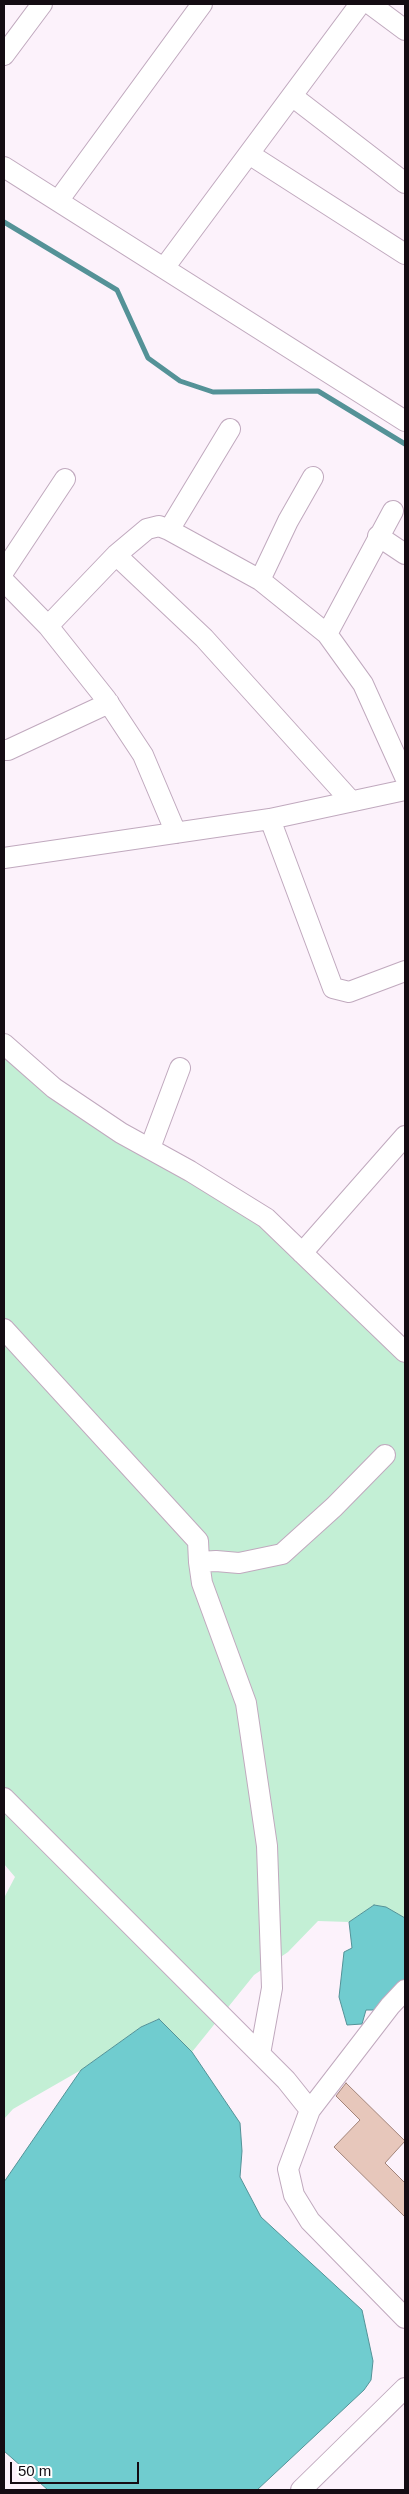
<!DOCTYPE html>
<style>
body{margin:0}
#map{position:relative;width:409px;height:2494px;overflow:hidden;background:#fcf2fb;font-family:Arial,sans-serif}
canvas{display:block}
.frame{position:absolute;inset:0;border:5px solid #140c13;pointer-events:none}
.scale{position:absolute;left:10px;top:2462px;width:129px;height:22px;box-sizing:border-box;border:2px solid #140c13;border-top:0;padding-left:6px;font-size:15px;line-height:18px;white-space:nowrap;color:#140c13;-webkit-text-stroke:4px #fff;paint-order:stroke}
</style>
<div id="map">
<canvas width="409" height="2494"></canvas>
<div class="frame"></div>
<div class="scale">50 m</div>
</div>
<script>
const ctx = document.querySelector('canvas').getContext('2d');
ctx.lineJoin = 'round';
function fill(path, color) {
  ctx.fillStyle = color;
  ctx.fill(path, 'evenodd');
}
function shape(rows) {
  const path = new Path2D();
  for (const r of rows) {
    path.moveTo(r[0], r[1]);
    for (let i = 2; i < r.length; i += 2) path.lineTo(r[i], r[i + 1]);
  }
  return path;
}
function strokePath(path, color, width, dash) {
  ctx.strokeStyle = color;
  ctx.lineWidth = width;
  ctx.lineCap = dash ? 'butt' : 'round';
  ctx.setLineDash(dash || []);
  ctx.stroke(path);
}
fill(shape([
 [4,1052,263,1223,405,1361,405,1918,386,1907,374,1905,349,1922,318,1921,288,1952,254,1975,192,2052,158,2019,141,2027,81,2070,13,2109,4,2119,4,1898,15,1877,4,1864]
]), '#c3efd5');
const water = shape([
 [374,1905,386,1907,405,1918,405,1979,377,2010,366,2010,362,2024,347,2025,339,1997,344,1952,352,1948,349,1922,374,1905],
 [159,2019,192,2052,240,2123,242,2151,240,2177,261,2217,362,2310,373,2361,371,2380,364,2390,257,2490,48,2490,4,2451,4,2182,81,2070,141,2027,159,2019]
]);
fill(water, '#70cccf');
strokePath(water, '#549297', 1);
strokePath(shape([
 [4,222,117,290,148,358,180,381,213,392,318,391,405,444]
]), '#549297', 5);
const building = shape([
 [346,2083,405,2141,385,2163,405,2183,405,2217,334,2147,360,2120,336,2096,346,2083]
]);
fill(building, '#e7c7bb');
strokePath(building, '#a2847a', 1);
const minor = shape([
 [370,4,405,30],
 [4,55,42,4],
 [292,96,405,183],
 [249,154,405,254],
 [4,167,405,421],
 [58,201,202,4],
 [164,268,360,4],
 [169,530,230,429],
 [378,536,405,554],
 [116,555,204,638,351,801],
 [4,571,65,479],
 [260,580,288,521,313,477],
 [4,581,48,626,106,699,143,755,176,833],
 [48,626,116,555,147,529,159,526,169,530,260,580,327,634,363,684,405,777],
 [327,634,393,511],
 [4,750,8,750,109,703],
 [270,819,333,988,349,992,405,971],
 [4,858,270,819,405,790],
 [4,1044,54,1088,121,1133,190,1171,266,1218,405,1352],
 [150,1148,180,1068],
 [302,1253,405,1136],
 [4,1329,198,1541,199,1562],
 [4,1798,286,2080,310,2110],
 [405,1990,390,2006,310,2110,288,2169,294,2195,310,2221,405,2318],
 [260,2054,272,1988,267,1846,246,1703,202,1583,199,1562,216,1561,239,1563,282,1554,334,1507,385,1455],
 [301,2490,405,2388]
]);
strokePath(minor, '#c0a9be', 22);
strokePath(minor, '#fff', 20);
</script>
